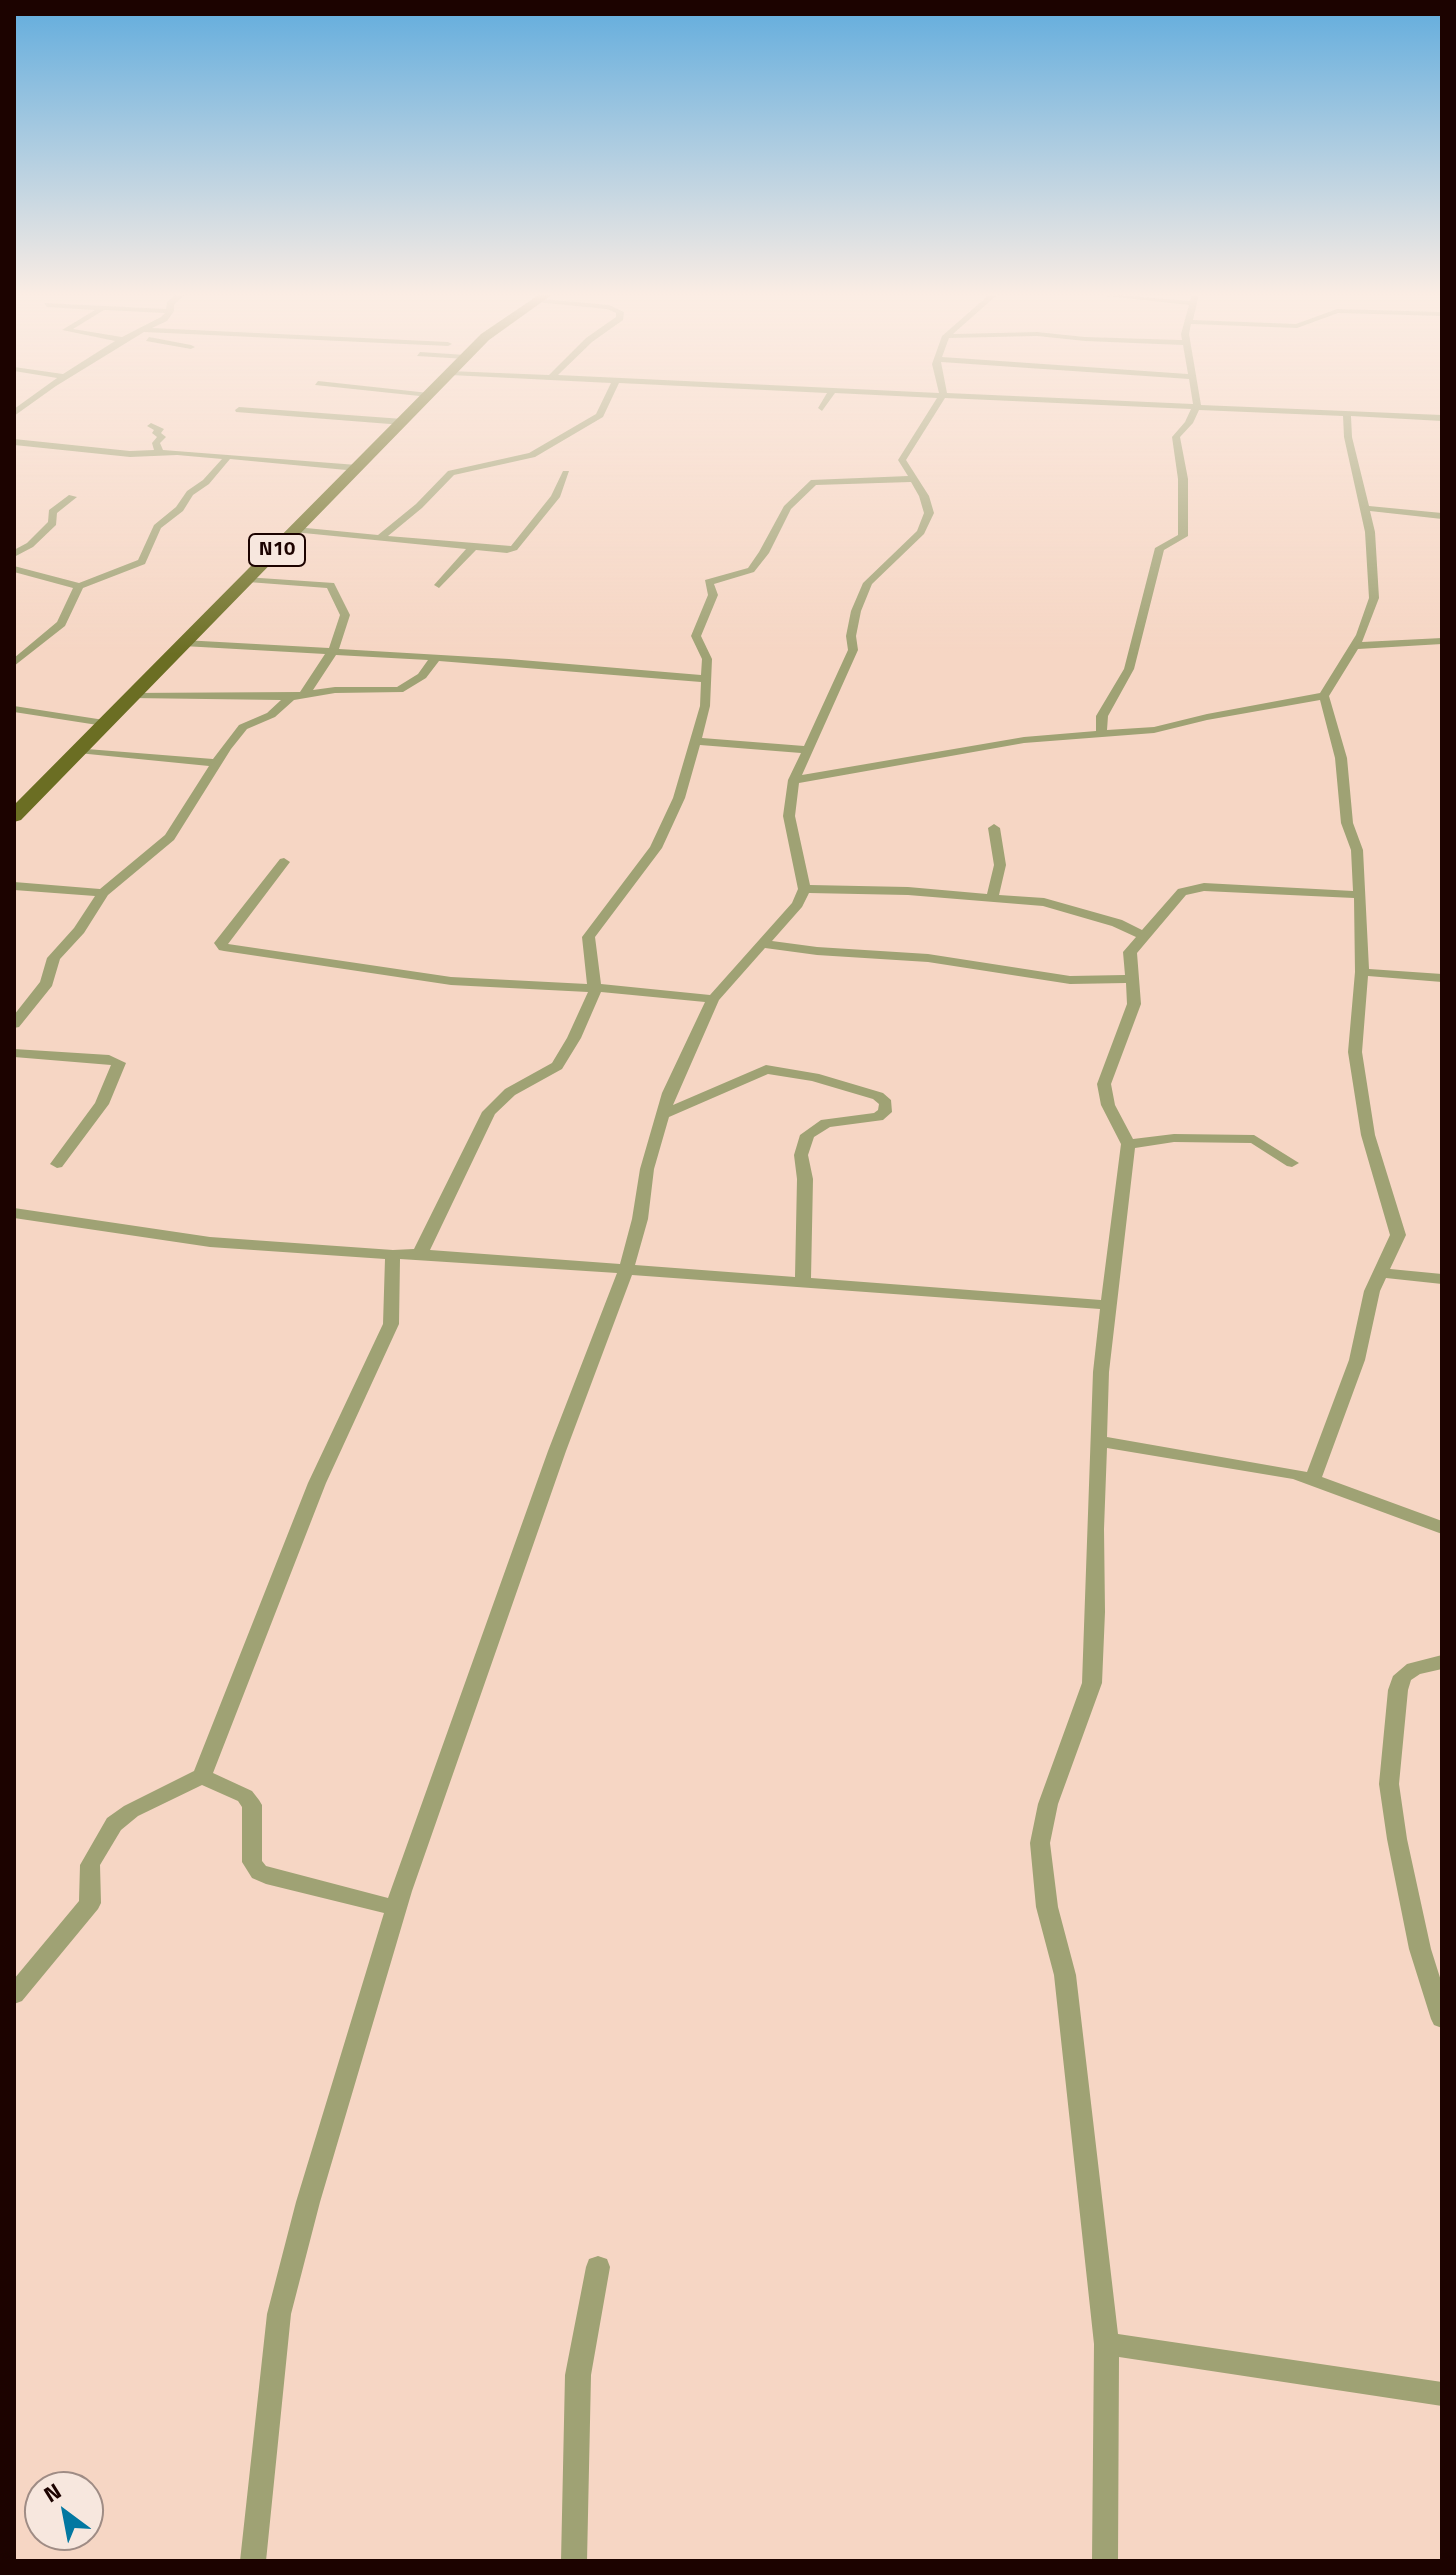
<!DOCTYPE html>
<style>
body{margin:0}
#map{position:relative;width:1456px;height:2575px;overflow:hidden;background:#f6d6c4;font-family:"Titillium Web",sans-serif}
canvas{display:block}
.frame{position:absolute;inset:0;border:16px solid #1c0300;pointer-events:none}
.north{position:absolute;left:24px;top:2471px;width:80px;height:80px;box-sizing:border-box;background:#f7e7de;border:2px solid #9f8c85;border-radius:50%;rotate:328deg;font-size:22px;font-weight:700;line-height:32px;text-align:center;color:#1c0300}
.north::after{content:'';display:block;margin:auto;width:28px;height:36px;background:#0378a1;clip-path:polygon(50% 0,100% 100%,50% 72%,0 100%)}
</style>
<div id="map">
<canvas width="1456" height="2575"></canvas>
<div class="frame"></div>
<div class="north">N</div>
</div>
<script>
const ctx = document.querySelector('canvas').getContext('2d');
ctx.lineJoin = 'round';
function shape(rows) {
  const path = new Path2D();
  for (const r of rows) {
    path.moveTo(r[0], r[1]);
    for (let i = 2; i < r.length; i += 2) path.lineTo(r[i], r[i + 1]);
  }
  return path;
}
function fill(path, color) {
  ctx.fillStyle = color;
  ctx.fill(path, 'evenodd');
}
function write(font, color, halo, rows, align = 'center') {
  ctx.font = font + ' "Titillium Web",sans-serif';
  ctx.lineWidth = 6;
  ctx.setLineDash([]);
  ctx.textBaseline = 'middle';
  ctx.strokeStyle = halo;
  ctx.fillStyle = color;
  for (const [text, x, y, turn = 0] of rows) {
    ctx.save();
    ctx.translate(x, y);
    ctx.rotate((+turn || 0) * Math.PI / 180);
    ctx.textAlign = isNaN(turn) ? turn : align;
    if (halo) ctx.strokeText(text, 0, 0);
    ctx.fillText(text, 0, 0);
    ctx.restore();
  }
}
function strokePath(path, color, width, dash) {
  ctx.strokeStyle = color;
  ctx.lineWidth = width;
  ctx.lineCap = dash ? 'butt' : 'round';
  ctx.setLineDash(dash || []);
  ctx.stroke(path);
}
fill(shape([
 [177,294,185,294,174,305,174,311,167,321,152,328,448,342,452,344,448,346,144,332,56,386,14,416,14,409,57,378,14,371,14,367,63,374,115,341,62,330,95,310,47,307,44,303,166,309,167,302,177,294],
 [104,310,165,313,161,317,122,337,73,329,104,310],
 [990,294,998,294,953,334,1037,332,1085,337,1182,340,1181,334,1189,305,1107,296,1104,294,1190,301,1193,294,1199,294,1193,320,1296,324,1337,309,1442,312,1442,316,1338,313,1297,328,1191,324,1189,334,1201,405,1442,415,1442,421,1351,416,1352,437,1369,506,1442,513,1442,519,1370,511,1375,532,1379,598,1362,642,1442,638,1442,644,1358,649,1329,696,1347,758,1353,823,1363,850,1369,969,1442,974,1442,982,1368,976,1362,1052,1375,1135,1406,1235,1390,1269,1442,1274,1442,1284,1386,1278,1380,1291,1365,1360,1322,1477,1442,1521,1442,1534,1293,1479,1107,1448,1104,1529,1105,1612,1102,1683,1058,1804,1050,1843,1058,1907,1076,1975,1118,2334,1442,2382,1442,2406,1119,2357,1118,2561,1092,2561,1094,2344,1054,1975,1036,1907,1030,1843,1038,1804,1082,1683,1093,1372,1100,1309,632,1275,566,1451,412,1891,320,2202,291,2314,266,2561,240,2561,267,2314,296,2202,384,1913,266,1884,252,1878,242,1862,242,1807,238,1801,202,1785,138,1816,121,1830,100,1865,101,1903,98,1909,22,2001,14,2004,14,1979,79,1901,80,1865,107,1818,124,1806,194,1771,308,1483,383,1324,385,1259,210,1247,14,1218,14,1208,210,1237,393,1250,414,1249,482,1112,505,1089,552,1063,567,1038,588,992,451,985,224,951,219,950,214,943,280,859,284,858,290,862,228,944,451,977,587,984,582,937,650,847,673,798,700,706,701,682,439,661,426,678,403,692,335,693,294,700,275,717,247,729,231,749,174,840,108,895,84,933,60,959,52,986,19,1027,14,1028,14,1015,40,982,47,958,74,928,95,896,14,890,14,882,100,889,165,835,209,766,78,753,74,752,74,748,213,759,239,725,267,713,281,700,131,698,127,697,127,693,300,692,325,654,183,646,178,643,183,640,329,648,340,615,327,588,248,582,245,581,245,577,334,583,350,615,339,649,509,659,701,675,702,659,691,636,708,595,705,580,748,568,759,552,784,506,811,480,908,476,898,460,937,398,835,393,822,411,818,408,827,393,619,383,603,417,535,457,454,475,422,508,388,536,511,546,551,496,563,471,569,471,560,497,517,550,507,553,476,550,439,588,434,585,466,549,293,532,293,528,296,527,378,535,416,504,448,471,529,453,596,414,611,383,450,375,446,373,450,371,549,375,586,338,616,317,616,313,607,309,535,302,532,298,609,305,624,312,623,320,592,342,558,375,939,393,932,364,942,336,990,294],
 [1037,336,1085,341,1183,345,1188,374,942,357,949,338,1037,336],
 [941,362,1189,379,1193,404,947,393,941,362],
 [945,398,1191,409,1185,422,1172,437,1178,479,1178,535,1155,548,1124,669,1096,716,1096,731,1024,737,802,775,858,650,856,636,861,611,872,584,924,534,934,513,929,496,906,460,945,398],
 [1199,410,1343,416,1344,437,1365,532,1369,598,1356,635,1320,693,1207,714,1154,727,1107,730,1108,716,1134,669,1164,550,1188,536,1188,479,1180,437,1193,423,1199,410],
 [911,482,919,496,924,513,917,531,863,583,851,611,846,636,848,650,804,746,702,738,710,706,712,659,701,636,718,595,714,584,754,572,769,553,791,509,816,485,911,482],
 [336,655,428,660,418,674,397,687,335,687,313,690,336,655],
 [1320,700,1335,758,1341,823,1351,850,1353,891,1204,883,1178,889,1142,930,1122,920,1044,898,999,895,1006,865,1000,828,994,824,988,828,994,865,987,894,908,887,810,885,795,816,799,783,1024,743,1154,733,1207,720,1320,700],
 [700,745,801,753,788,780,783,816,798,889,792,903,710,995,601,984,595,937,662,848,685,798,700,745],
 [1204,891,1354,898,1355,972,1348,1052,1361,1135,1390,1235,1364,1291,1349,1360,1307,1472,1107,1437,1109,1372,1135,1148,1174,1142,1251,1143,1287,1166,1292,1167,1299,1163,1254,1135,1174,1134,1133,1139,1115,1105,1111,1084,1141,1004,1137,953,1186,895,1204,891],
 [809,893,908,895,1043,906,1112,926,1136,937,1123,952,1125,975,1070,976,928,954,817,947,772,941,802,907,809,893],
 [765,948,817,955,928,962,1070,984,1126,983,1127,1004,1097,1084,1101,1105,1121,1144,1101,1300,811,1278,813,1179,808,1155,814,1137,830,1127,883,1120,892,1112,891,1100,883,1093,819,1074,766,1065,673,1105,719,1000,765,948],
 [601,992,705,1002,662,1093,640,1169,632,1219,620,1264,430,1250,495,1114,515,1095,562,1069,581,1038,601,992],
 [768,1074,812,1081,873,1099,879,1104,878,1110,874,1113,821,1120,800,1135,794,1155,797,1179,795,1277,635,1265,648,1219,654,1169,669,1117,768,1074],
 [400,1259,617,1273,548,1451,388,1898,266,1866,262,1861,262,1805,259,1800,252,1791,213,1773,326,1483,399,1324,400,1259],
 [149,337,191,345,195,347,191,349,146,341,149,337],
 [420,352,466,355,470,357,466,359,417,356,420,352],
 [318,381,429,393,433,395,429,397,315,385,318,381],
 [239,407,403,419,407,422,403,425,236,412,235,410,239,407],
 [151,423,164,429,161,433,166,437,160,443,163,450,357,465,361,468,357,471,230,459,209,484,193,495,183,511,161,528,145,564,83,588,65,626,14,666,14,658,57,622,73,588,14,572,14,566,79,583,138,560,154,525,176,507,187,491,203,480,222,459,177,455,130,457,14,445,14,439,130,451,154,450,152,443,157,437,152,433,154,430,147,426,151,423],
 [69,495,77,497,57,513,56,525,33,547,14,557,14,550,27,543,48,522,49,510,69,495],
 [14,706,104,720,110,723,104,726,14,712,14,706],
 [14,1049,109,1055,126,1063,109,1104,62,1167,57,1168,50,1164,95,1103,111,1065,14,1057,14,1049],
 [1442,1655,1442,1669,1420,1674,1411,1680,1408,1690,1399,1784,1407,1839,1431,1949,1442,1984,1442,2028,1434,2025,1431,2019,1409,1949,1387,1839,1379,1784,1388,1690,1393,1676,1407,1664,1442,1655],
 [598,2256,607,2259,610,2267,591,2375,587,2561,561,2561,565,2375,586,2267,589,2259,598,2256]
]), '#9fa274');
fill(shape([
 [540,294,553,294,489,340,21,820,14,822,14,805,481,334,540,294]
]), '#6b6e23');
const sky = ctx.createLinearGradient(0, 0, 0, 654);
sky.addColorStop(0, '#61acdd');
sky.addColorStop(0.45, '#fbede4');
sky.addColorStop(1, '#fbede400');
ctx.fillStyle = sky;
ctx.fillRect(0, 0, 1456, 654);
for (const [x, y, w] of [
 [277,550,56]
]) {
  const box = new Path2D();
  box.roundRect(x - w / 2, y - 16, w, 32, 6);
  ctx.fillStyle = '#f7e7de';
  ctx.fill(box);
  strokePath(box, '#1c0300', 2);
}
write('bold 20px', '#1c0300', null, [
 ["N10",277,550]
]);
</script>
